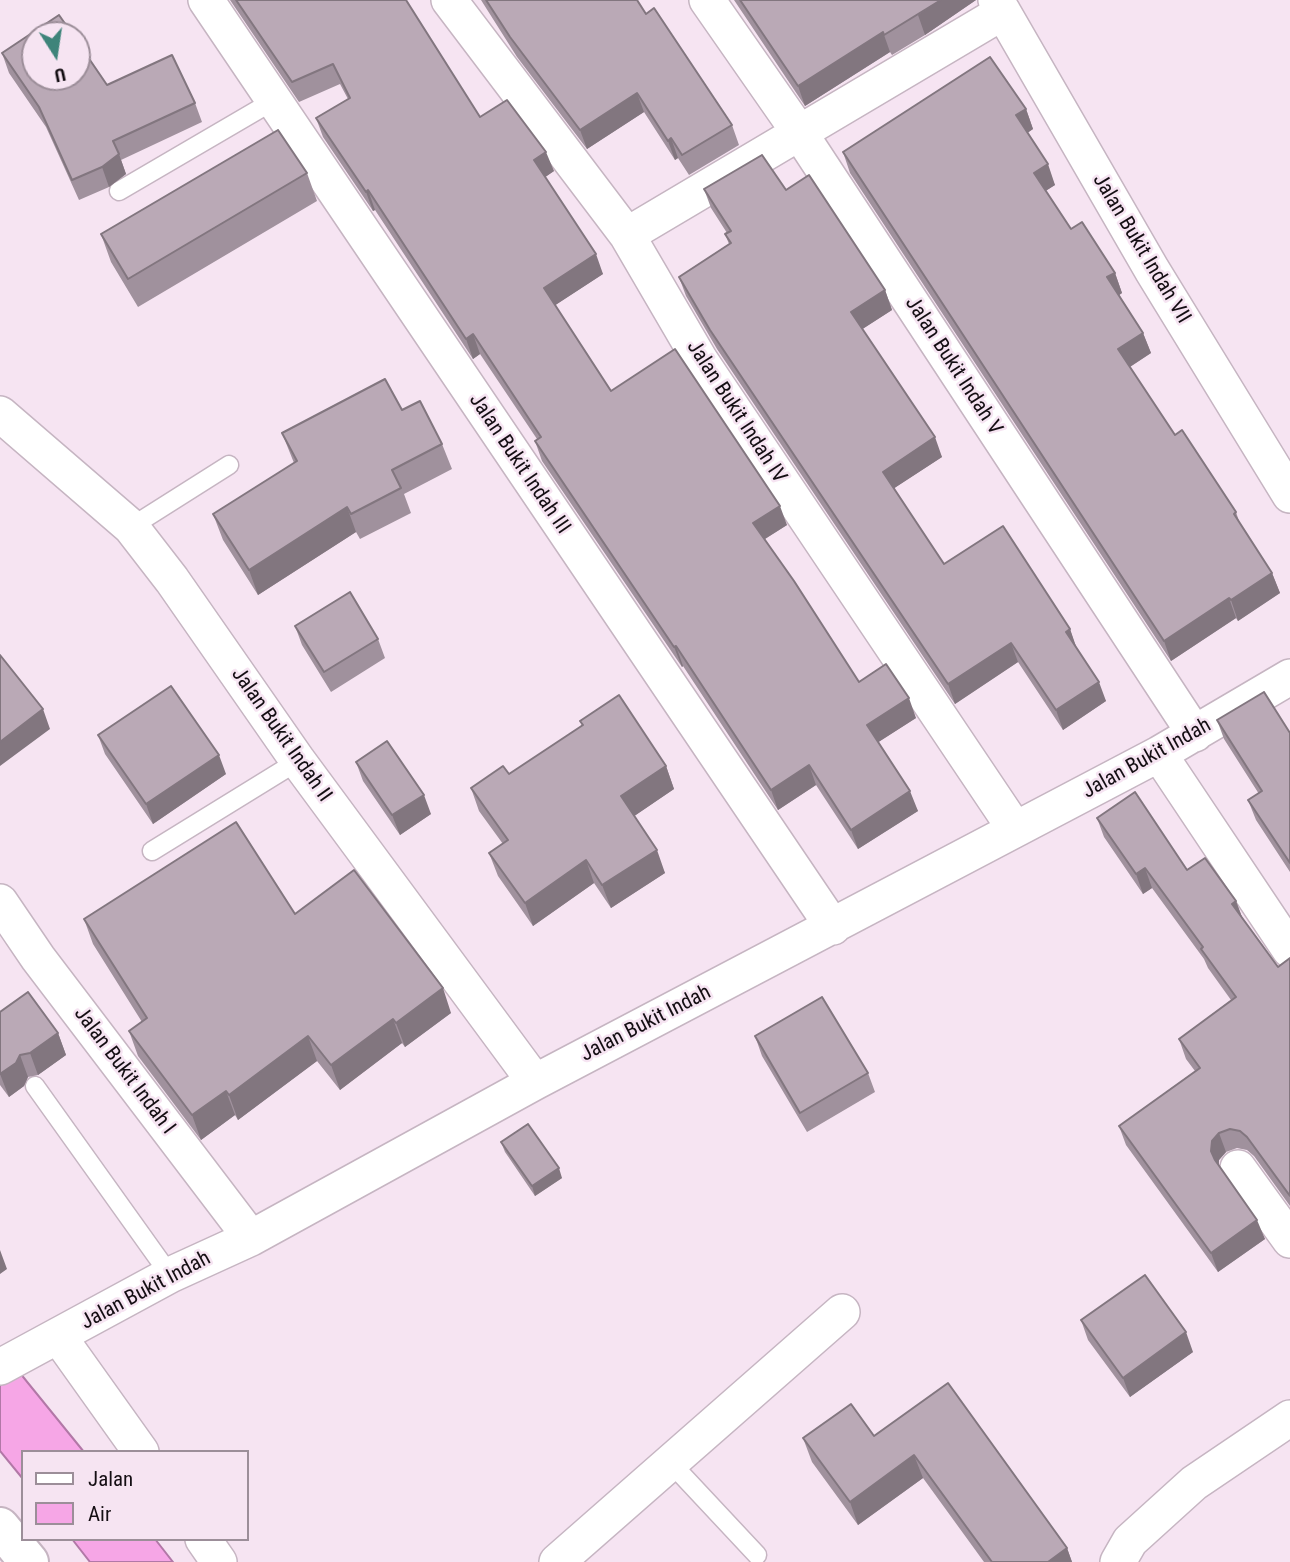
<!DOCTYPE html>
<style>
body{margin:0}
#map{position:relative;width:1290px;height:1562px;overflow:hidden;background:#f6e4f2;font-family:"Roboto Condensed",sans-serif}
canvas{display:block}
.legend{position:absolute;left:21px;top:1450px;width:228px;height:91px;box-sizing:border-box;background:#f6e4f2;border:2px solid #9c8e99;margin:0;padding:9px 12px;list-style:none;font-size:21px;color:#140e13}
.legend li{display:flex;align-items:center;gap:14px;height:35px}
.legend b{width:35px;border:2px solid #9c8e99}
.north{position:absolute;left:21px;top:21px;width:70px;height:70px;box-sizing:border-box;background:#f6e4f2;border:2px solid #9c8e99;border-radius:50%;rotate:168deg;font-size:19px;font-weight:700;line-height:28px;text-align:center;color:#140e13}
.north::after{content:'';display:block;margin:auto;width:24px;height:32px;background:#3e847a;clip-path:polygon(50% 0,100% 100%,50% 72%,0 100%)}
</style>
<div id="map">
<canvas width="1290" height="1562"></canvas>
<ul class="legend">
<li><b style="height:9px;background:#fff"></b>Jalan</li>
<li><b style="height:19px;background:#f6a6e6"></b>Air</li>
</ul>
<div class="north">U</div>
</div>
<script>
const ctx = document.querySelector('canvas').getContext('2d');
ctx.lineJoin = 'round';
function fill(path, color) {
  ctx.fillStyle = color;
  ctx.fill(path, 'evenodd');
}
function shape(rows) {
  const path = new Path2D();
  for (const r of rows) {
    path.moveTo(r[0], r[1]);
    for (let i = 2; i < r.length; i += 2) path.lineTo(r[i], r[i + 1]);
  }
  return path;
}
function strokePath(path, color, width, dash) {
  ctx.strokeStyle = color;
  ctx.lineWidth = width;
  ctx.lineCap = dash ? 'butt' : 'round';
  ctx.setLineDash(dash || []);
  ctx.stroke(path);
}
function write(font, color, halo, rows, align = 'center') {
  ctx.font = font + ' "Roboto Condensed",sans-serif';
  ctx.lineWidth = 5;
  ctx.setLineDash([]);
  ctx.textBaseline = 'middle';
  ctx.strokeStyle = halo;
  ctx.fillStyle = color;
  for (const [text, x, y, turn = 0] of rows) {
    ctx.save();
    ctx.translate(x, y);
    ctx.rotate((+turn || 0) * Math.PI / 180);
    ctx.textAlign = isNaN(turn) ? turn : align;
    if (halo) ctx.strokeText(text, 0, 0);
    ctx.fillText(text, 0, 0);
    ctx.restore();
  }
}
const water = shape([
 [0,1349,11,1362,84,1452,23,1452,23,1479,0,1451,0,1349],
 [72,1539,155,1539,173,1562,90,1562,72,1539]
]);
fill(water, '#f6a6e6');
strokePath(water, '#b278a7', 2);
const service = shape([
 [119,191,273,101],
 [131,527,229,465],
 [152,851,298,761],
 [35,1086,170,1275],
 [670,1462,757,1555]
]);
const minor = shape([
 [206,0,833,927],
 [449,0,627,235,700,360,1015,829],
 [707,0,799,132,1195,734],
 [996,0,1152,270,1290,495],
 [627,235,1003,12],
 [0,414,131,527,172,580,298,761,535,1082],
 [1159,754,1290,950],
 [0,902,38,958,251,1238],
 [1238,1168,1290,1240],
 [59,1337,141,1452],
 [0,1367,170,1275,251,1238,535,1082,1159,754,1290,677],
 [203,1539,219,1562],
 [557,1562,842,1312],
 [1118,1562,1130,1541,1194,1483,1290,1418]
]);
const secondary = shape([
 [0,1527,29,1562]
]);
strokePath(service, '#c6b5c2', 21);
strokePath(minor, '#c6b5c2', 38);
strokePath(secondary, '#c6b5c2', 42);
strokePath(service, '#fff', 18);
strokePath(minor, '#fff', 35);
strokePath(secondary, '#fff', 38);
fill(shape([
 [230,0,406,0,480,117,554,171,545,177,603,274,555,305,611,391,787,525,765,539,859,682,916,718,878,742,918,811,858,849,816,785,778,810,683,666,682,667,542,461,535,441,537,439,480,354,473,359,375,210,373,211,323,137,316,118,348,99,340,84,299,102],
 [481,0,637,0,646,14,732,125,739,145,689,175,678,158,675,160,644,112,587,149,517,57],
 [734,0,976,0,925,35,892,55,890,52,805,106],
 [2,53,107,85,195,103,202,122,121,160,126,174,109,187,79,200,46,127,9,73],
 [1026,109,1033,129,1027,133,1055,185,1045,191,1071,229,1115,273,1122,293,1119,295,1143,333,1151,353,1130,367,1175,435,1236,512,1240,524,1272,573,1280,593,1238,621,1236,618,1171,661,850,173,843,152],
 [307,173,317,201,138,307,111,262,101,234],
 [704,189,786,190,885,290,892,310,862,329,942,457,894,488,944,564,1070,629,1076,648,1106,701,1063,730,1018,662,955,704,717,349,686,296,679,277,729,244,725,234,727,233,711,208],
 [402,410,442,444,452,469,404,494,411,513,360,539,356,532,258,595,223,540,213,514,294,463,282,433],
 [295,626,378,639,385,658,331,692,302,645],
 [1217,720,1290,733,1290,872,1256,820,1248,800,1259,794,1224,739],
 [580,721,666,766,674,789,634,816,665,873,611,908,594,883,533,926,498,876,489,853,503,844,479,811,471,788,509,774,582,726],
 [98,735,226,774,153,824,105,754],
 [356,762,431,814,400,835,363,781],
 [1097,818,1187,870,1236,901,1242,917,1278,967,1290,958,1290,1206,1254,1156,1247,1150,1237,1148,1226,1152,1219,1160,1219,1166,1265,1239,1218,1272,1126,1145,1119,1126,1195,1071,1186,1059,1179,1039,1231,1000,1208,968,1204,959,1152,888,1143,894,1104,837],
 [295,914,451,1013,405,1047,402,1043,340,1090,317,1061,238,1120,235,1115,201,1140,138,1056,129,1031,142,1022,93,944,84,919],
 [0,1012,58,1033,66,1055,38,1075,28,1077,24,1086,9,1097,0,1085],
 [755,1036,868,1073,875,1092,807,1132,762,1056],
 [501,1142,562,1178,535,1196,505,1152],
 [1081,1320,1193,1352,1130,1397,1088,1340],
 [948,1383,1067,1548,1072,1562,984,1562,923,1478,858,1525,812,1462,803,1438,874,1436]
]), '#a0919d');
fill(shape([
 [941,0,976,0,925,35,918,15],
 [883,32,890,52,805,106,798,86],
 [637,93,644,112,587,149,580,130],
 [1026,109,1033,129,1023,136,1016,115],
 [671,138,678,158,675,160,668,141],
 [546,152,554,171,541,180,534,160],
 [119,154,126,174,109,187,102,167],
 [1048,164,1055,185,1041,194,1034,173],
 [368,190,375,210,373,211,366,192],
 [596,254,603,274,551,308,544,288],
 [1115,273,1122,293,1115,298,1107,277],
 [885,290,892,310,858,332,851,312],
 [1143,333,1151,353,1125,370,1118,349],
 [473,334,480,354,473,359,466,339],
 [935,437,942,457,890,491,883,472],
 [780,506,787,525,760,542,753,523],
 [347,507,356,532,258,595,249,570],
 [1272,573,1280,593,1238,621,1231,600],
 [1229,598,1236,618,1171,661,1164,641],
 [1070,629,1077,649,1066,632],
 [1011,643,1018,662,955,704,948,684],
 [676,646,683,666,682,667,674,647],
 [1099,682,1106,701,1063,730,1056,710],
 [909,698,916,718,874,745,867,725],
 [43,709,50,729,0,766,0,742],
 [219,755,226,774,153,824,146,804],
 [809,765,816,785,778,810,771,790],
 [666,766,674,789,630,819,621,796],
 [910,791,918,811,858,849,851,830],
 [424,795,431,814,400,835,392,815],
 [657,850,665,873,611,908,602,885],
 [586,860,594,883,533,926,525,903],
 [1145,868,1152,888,1143,894,1136,874],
 [1236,901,1243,920,1232,904],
 [443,988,451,1013,405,1047,396,1023],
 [393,1019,402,1043,340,1090,331,1065],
 [58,1033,66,1055,38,1075,30,1053],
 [308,1036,317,1061,238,1120,229,1095],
 [20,1055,28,1077,24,1086,9,1097,0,1074],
 [226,1091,235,1115,201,1140,192,1115],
 [1219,1133,1226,1152,1219,1160,1218,1171,1211,1151,1212,1141],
 [559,1168,562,1178,535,1196,532,1186],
 [1257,1220,1265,1239,1218,1272,1211,1253],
 [0,1250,7,1269,0,1274],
 [1186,1332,1193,1352,1130,1397,1123,1378],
 [914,1455,923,1478,858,1525,850,1502],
 [1067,1548,1072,1562,1048,1562]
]), '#82767f');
const building = shape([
 [236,0,406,0,480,117,507,100,546,152,534,160,596,254,544,288,611,391,675,349,780,506,753,523,794,581,859,682,886,664,909,698,867,725,910,791,851,830,809,765,771,790,676,646,674,647,535,441,541,437,473,334,466,339,368,190,366,192,316,118,350,98,333,64,292,82,236,0],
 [486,0,637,0,646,14,654,8,732,125,682,155,671,138,668,141,637,93,580,130,510,37,486,0],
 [740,0,941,0,884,35,883,32,798,86,740,0],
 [59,15,73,35,35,35,35,77,77,77,77,41,107,85,172,55,195,103,113,141,119,154,102,167,72,180,39,107,2,53,59,15],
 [990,57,1026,109,1016,115,1048,164,1034,173,1071,229,1082,222,1115,273,1107,277,1143,333,1118,349,1175,435,1182,430,1236,512,1234,514,1272,573,1231,600,1229,598,1164,641,843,152,990,57],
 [278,130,307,173,128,279,101,234,278,130],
 [762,155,786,190,809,175,885,290,851,312,935,437,883,472,944,564,1003,526,1070,629,1066,632,1099,682,1056,710,1011,643,948,684,710,330,679,277,731,243,725,234,731,231,704,189,762,155],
 [385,379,402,410,420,401,442,444,392,470,401,488,351,514,347,507,249,570,213,514,297,461,282,433,385,379],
 [350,592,378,639,324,672,295,626,350,592],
 [0,655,43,709,0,742,0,655],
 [171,686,219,755,146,804,98,735,171,686],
 [1264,692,1290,733,1290,863,1248,800,1262,791,1217,720,1264,692],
 [619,695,666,766,621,796,657,850,602,885,586,860,525,903,489,853,508,840,471,788,503,766,509,774,583,725,580,721,619,695],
 [387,741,424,795,392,815,356,762,387,741],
 [1135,792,1187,870,1205,858,1236,901,1232,904,1278,967,1290,958,1290,1196,1247,1137,1240,1131,1230,1129,1219,1133,1212,1141,1211,1151,1215,1160,1257,1220,1211,1253,1119,1126,1200,1068,1179,1039,1236,997,1201,949,1203,947,1145,868,1136,874,1097,818,1135,792],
 [236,822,295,914,354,870,443,988,396,1023,393,1019,331,1065,308,1036,229,1095,226,1091,192,1115,129,1031,147,1018,84,919,236,822],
 [28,992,58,1033,30,1053,20,1055,16,1063,0,1074,0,1012,28,992],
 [822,997,868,1073,800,1113,755,1036,822,997],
 [528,1124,559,1168,532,1186,501,1142,528,1124],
 [1145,1275,1186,1332,1123,1378,1081,1320,1145,1275],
 [948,1383,1067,1548,1048,1562,992,1562,914,1455,850,1502,803,1438,851,1404,874,1436,948,1383]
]);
fill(building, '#baa9b6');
strokePath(building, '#82767f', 2);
write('21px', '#140e13', '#f6e4f2', [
 ["Jalan Bukit Indah VII",1141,249,59],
 ["Jalan Bukit Indah V",953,366,57],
 ["Jalan Bukit Indah IV",736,412,57],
 ["Jalan Bukit Indah III",519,464,56],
 ["Jalan Bukit Indah II",281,735,55],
 ["Jalan Bukit Indah",1147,759,-29],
 ["Jalan Bukit Indah",646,1024,-27],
 ["Jalan Bukit Indah I",124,1071,53],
 ["Jalan Bukit Indah",146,1291,-28]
]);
</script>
